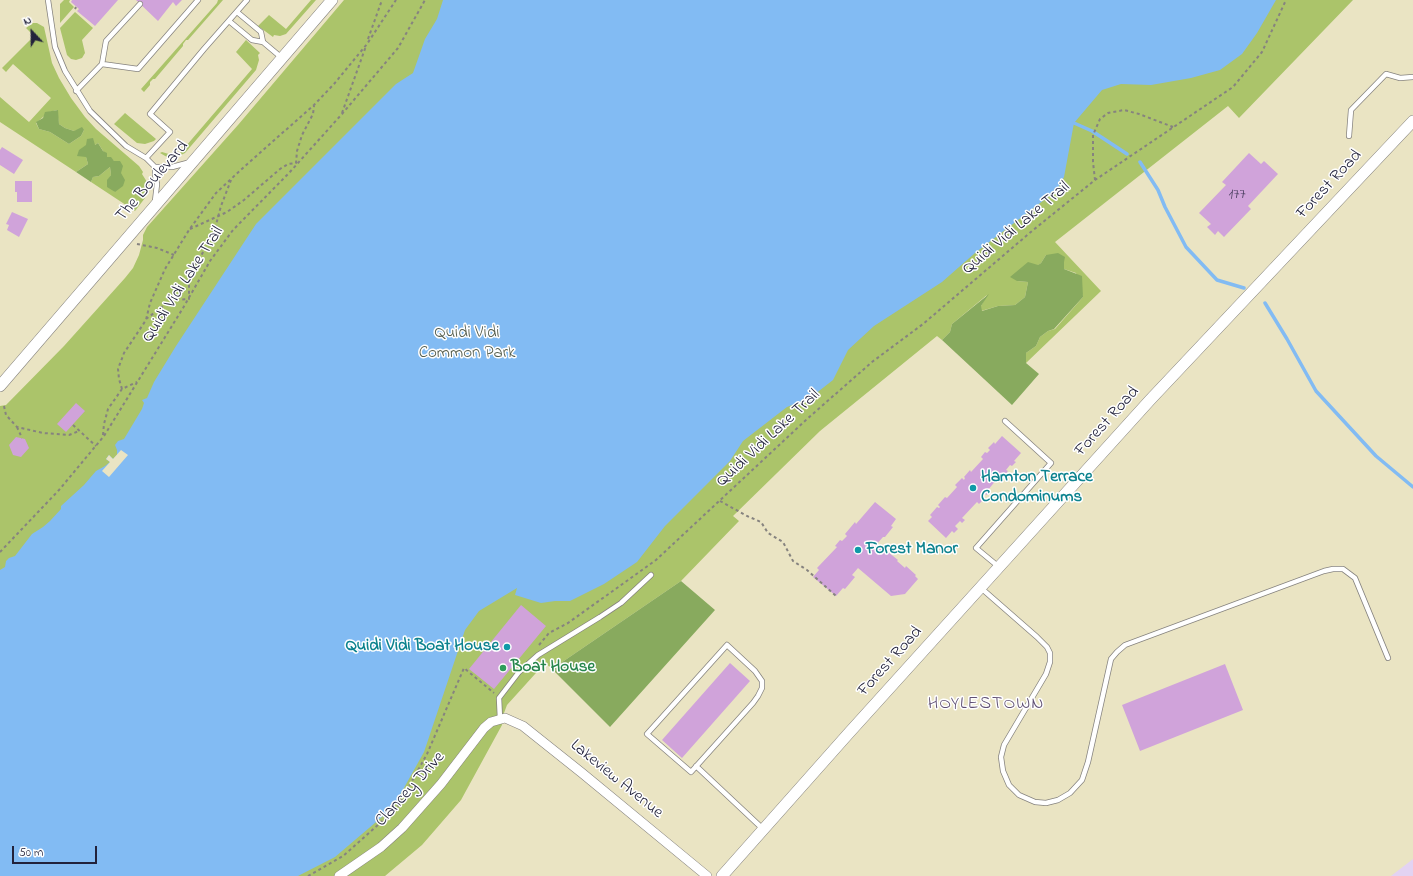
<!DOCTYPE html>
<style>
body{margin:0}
#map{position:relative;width:1413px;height:876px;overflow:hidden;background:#eae4c3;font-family:"Indie Flower",sans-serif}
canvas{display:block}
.north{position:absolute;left:12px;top:12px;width:40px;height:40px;-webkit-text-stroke:3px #fff;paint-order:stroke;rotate:338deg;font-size:11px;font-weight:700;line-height:16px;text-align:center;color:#22223b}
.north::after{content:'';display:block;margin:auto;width:14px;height:18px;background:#22223b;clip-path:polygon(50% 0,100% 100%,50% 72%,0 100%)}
.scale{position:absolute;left:12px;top:846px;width:85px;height:18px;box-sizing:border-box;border:2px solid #22223b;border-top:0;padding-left:5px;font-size:12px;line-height:14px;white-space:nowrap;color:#22223b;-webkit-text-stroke:3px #fff;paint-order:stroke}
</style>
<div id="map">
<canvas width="1413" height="876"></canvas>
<div class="north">N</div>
<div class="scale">50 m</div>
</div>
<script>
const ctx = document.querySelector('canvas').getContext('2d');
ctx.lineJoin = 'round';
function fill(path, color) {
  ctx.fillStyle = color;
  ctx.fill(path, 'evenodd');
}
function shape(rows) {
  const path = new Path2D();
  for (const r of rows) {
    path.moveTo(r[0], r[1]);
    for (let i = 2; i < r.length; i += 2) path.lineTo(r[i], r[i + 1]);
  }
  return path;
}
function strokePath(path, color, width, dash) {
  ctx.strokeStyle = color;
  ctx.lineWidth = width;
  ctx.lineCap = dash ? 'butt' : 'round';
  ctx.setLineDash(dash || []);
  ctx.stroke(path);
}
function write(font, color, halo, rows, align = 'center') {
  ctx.font = font + ' "Indie Flower",sans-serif';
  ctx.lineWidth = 3;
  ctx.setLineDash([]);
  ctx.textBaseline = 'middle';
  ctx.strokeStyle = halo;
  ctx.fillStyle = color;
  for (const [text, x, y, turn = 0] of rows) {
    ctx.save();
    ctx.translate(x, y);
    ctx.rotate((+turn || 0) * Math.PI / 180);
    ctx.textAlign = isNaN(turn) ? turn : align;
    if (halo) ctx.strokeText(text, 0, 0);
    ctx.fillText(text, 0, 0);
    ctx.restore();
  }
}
fill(shape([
 [1413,859,1413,876,1391,876]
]), '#e3d3f2');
fill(shape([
 [64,0,70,0,69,2,74,7,60,23,60,4],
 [218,0,223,0,188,40,186,40,183,44,183,46,155,79,153,79,150,82,150,85,144,92,141,89,217,3],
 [311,0,316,0,286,34,280,36,274,35,273,37,258,26,269,15,286,29],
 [344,0,1353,0,1239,118,1228,106,1055,242,1101,291,1026,363,1026,353,1036,346,1040,337,1048,331,1055,329,1083,297,1076,273,1064,269,1064,262,1046,255,1041,263,1017,281,1028,282,1025,297,1015,305,998,306,981,311,981,306,987,295,952,324,950,332,942,340,937,336,820,431,733,516,739,521,681,581,552,669,545,663,507,705,504,713,502,725,461,800,422,845,385,876,0,876,0,406,6,405,64,346,125,278,133,268,139,255,143,240,143,235,147,227,238,125],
 [75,12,93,28,82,40,85,53,82,58,76,60,71,59,67,55,60,28],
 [33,23,37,23,44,27,52,63,59,78,71,98,85,117,96,129,139,166,143,172,142,174,147,182,147,192,145,198,135,211,91,182,93,177,99,176,110,167,111,175,108,180,115,192,114,161,107,157,98,143,95,145,86,157,88,164,76,172,0,122,0,97,29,122,51,98,13,64,6,72,2,68,34,36,26,28],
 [57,110,59,124,65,128,74,131,84,130,81,136,69,144,50,132,39,129,36,123,49,112],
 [246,40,260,53,258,55,259,60,256,70,185,153,181,155,171,157,167,157,160,153,162,152,172,155,180,153,252,69,236,52],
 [125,113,156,139,154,141,145,144,137,143,114,124]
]), '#abc46a');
fill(shape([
 [58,110,59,124,65,128,74,131,82,127,84,130,81,136,69,144,50,132,39,129,36,122,43,118,45,112],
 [93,138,95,145,98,143,103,151,107,153,107,157,111,157,114,161,120,161,123,166,121,173,125,180,123,186,115,192,107,187,107,180,111,175,110,167,99,176,93,177,91,182,76,172,88,164,86,157,77,156,79,150,86,145,87,139],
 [1058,253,1065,257,1064,262,1064,269,1082,276,1083,297,1054,329,1048,331,1040,337,1036,346,1026,353,1026,363,1039,374,1012,405,942,340,950,332,952,324,989,294,981,306,982,311,998,306,1015,305,1025,297,1028,282,1017,281,1010,277,1028,262,1038,265,1041,263,1046,255],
 [681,581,715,610,610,727,552,669]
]), '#88aa5e');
fill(shape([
 [443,0,1276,0,1257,33,1242,54,1220,70,1191,78,1151,85,1121,84,1102,90,1074,123,1064,177,1057,190,975,253,942,282,874,326,848,350,833,380,810,398,787,407,743,441,730,461,665,526,637,562,604,584,570,601,555,601,541,603,515,595,517,588,479,611,465,630,424,752,395,804,389,811,335,857,298,876,0,876,0,570,5,567,6,561,9,558,15,556,32,534,43,527,50,521,61,509,61,506,84,485,96,471,105,466,110,462,106,459,109,455,113,459,117,455,117,450,115,445,118,441,124,439,142,409,144,403,142,400,147,398,154,382,176,346,256,224,396,84,413,73,425,39,437,19]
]), '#82bbf3');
fill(shape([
 [121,450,128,455,109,477,102,471,110,462,106,459,109,455,113,459]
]), '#eae4c3');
strokePath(shape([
 [1074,123,1092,131,1127,154],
 [1140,162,1158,190,1165,207,1186,247,1217,280,1244,288],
 [1265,303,1287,339,1316,391,1376,456,1413,487]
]), '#82bbf3', 3.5);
fill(shape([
 [72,0,118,0,95,26,77,11,79,9,71,2],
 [136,0,182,0,176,6,173,2,158,21],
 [2,147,23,160,14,174,0,165,0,150],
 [1249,153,1261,164,1264,161,1278,174,1248,206,1251,209,1224,237,1218,231,1215,235,1207,227,1211,224,1199,213,1226,185,1222,182],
 [15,181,32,181,32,202,17,202,17,192,15,192],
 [12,212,28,219,19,237,7,230,9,225,6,224],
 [76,403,85,411,66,432,57,424],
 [1002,436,1021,453,1014,461,1016,462,1012,466,1010,465,1006,470,1008,471,1004,476,1001,474,988,490,991,491,987,495,985,494,981,498,983,500,979,504,977,502,962,518,965,520,962,523,960,521,955,526,958,529,954,533,952,531,946,538,928,521,932,517,930,515,937,507,939,508,940,507,938,505,945,497,947,498,957,487,955,485,962,478,964,480,965,478,964,477,970,470,971,472,983,459,981,457,985,452,987,453,990,450,988,448,994,442,995,444],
 [16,437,25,439,29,448,21,457,13,455,9,445],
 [875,502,896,519,891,526,893,527,885,537,883,537,876,545,887,554,888,552,898,560,897,561,905,568,906,566,916,575,915,576,918,579,905,594,891,596,858,568,852,575,855,577,845,589,843,588,836,596,813,577,819,570,817,568,837,547,835,546,840,540,842,541,847,536,845,534,855,522,856,524],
 [521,605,546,626,494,689,469,669],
 [730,663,750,681,682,758,662,740],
 [1225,664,1243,710,1140,751,1122,705]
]), '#d0a3da');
const service = shape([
 [48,0,55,47,65,71,90,111,126,146,146,158,155,167,172,167,187,163],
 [237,12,261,32,263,42],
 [229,21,252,40,263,42,282,58],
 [102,64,106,41,140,4],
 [76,91,102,64,138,69,198,0],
 [1349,136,1351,110,1386,74,1400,78,1413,77],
 [146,158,170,132,150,114,204,49,247,0],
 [155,167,155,175,157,184,155,201],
 [999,567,976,548,1051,463,1005,421],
 [981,588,1037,637,1047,647,1050,653,1050,662,1046,674,1004,745,1001,757,1003,771,1009,785,1019,795,1035,802,1046,803,1058,800,1070,793,1082,780,1088,762,1111,659,1117,652,1125,645,1324,571,1333,569,1343,569,1355,578,1388,658],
 [727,645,755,671,762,681,762,688,758,696,753,703,691,772,647,734,727,645],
 [500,719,499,698,519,672,538,655,600,617,621,603,651,575],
 [696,766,763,829]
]);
const minor = shape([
 [339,876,381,847,402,828,441,784,484,728,491,722,505,718,523,726,582,773,707,876]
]);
const tertiary = shape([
 [0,386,332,0],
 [722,876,848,734,1150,400,1413,121]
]);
strokePath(service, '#86837f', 6);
strokePath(minor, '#86837f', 10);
strokePath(tertiary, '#86837f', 12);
strokePath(shape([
 [75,9,76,7],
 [368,39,382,0],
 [342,113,366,46],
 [1095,180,1093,162,1093,135,1100,119,1108,113,1124,110,1139,114,1173,127],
 [190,229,227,212,244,200,280,169,288,164,296,163,297,151,302,135,313,114,314,106],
 [137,244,157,248,174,255],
 [146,319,166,304,177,300,189,299,189,284,194,267,213,236,221,206,231,180],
 [122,389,119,379,118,369,124,353,146,320,150,303,165,269,189,230,216,193,245,166,314,105,334,84,367,44,396,0],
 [4,406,6,415,17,427,43,433,69,435,79,431],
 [73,425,96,446],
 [17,427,22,438],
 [103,435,104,424,108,409,122,389,137,382],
 [720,501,747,516,761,522,768,533,783,542,793,561,807,570,836,596],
 [0,552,59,490,104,436,183,308,210,261,233,230,289,173,342,114,398,48,425,0],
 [539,645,549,633,568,623,656,560,807,419,872,362,923,324,1032,231,1095,180,1233,87,1262,52,1286,0],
 [308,876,343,856,397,808,427,754,464,668,494,693]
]), '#86837f', 2, [3, 3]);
strokePath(service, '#fff', 4.5);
strokePath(minor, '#fff', 9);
strokePath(tertiary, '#fff', 11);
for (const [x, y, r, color] of [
 [973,488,4,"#0f9aa8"],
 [858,550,4,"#0f9aa8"],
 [507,647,4,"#0f9aa8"],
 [503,668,4,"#2e9e5b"]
]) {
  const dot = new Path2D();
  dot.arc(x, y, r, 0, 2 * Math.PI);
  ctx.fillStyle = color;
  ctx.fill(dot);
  strokePath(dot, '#fff', 1.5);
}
write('15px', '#4e4263', null, [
 ["177",1237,196]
]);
write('17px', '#22223b', '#fff', [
 ["The Boulevard",153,182,-49],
 ["Forest Road",1330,185,-47],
 ["Quidi Vidi Lake Trail",1017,229,-40],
 ["Quidi Vidi Lake Trail",184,285,-57],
 ["Forest Road",1108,422,-48],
 ["Quidi Vidi Lake Trail",769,439,-43],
 ["Forest Road",891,662,-48],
 ["Lakeview Avenue",616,780,39],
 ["Clancey Drive",411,790,-48]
]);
write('17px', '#525b4b', '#fff', [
 ["Quidi Vidi",467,334],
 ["Common Park",467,354]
]);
write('bold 17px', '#0d838f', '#fff', [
 ["Hamton Terrace",981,478],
 ["Condominums",981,498],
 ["Forest Manor",866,550],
 ["Quidi Vidi Boat House",499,647,"right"]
], 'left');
write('bold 17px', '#27864d', '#fff', [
 ["Boat House",511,668]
], 'left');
ctx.letterSpacing = '1px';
write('18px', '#5f4f73', '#fff', [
 ["HOYLESTOWN",986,705]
]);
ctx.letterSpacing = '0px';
</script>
